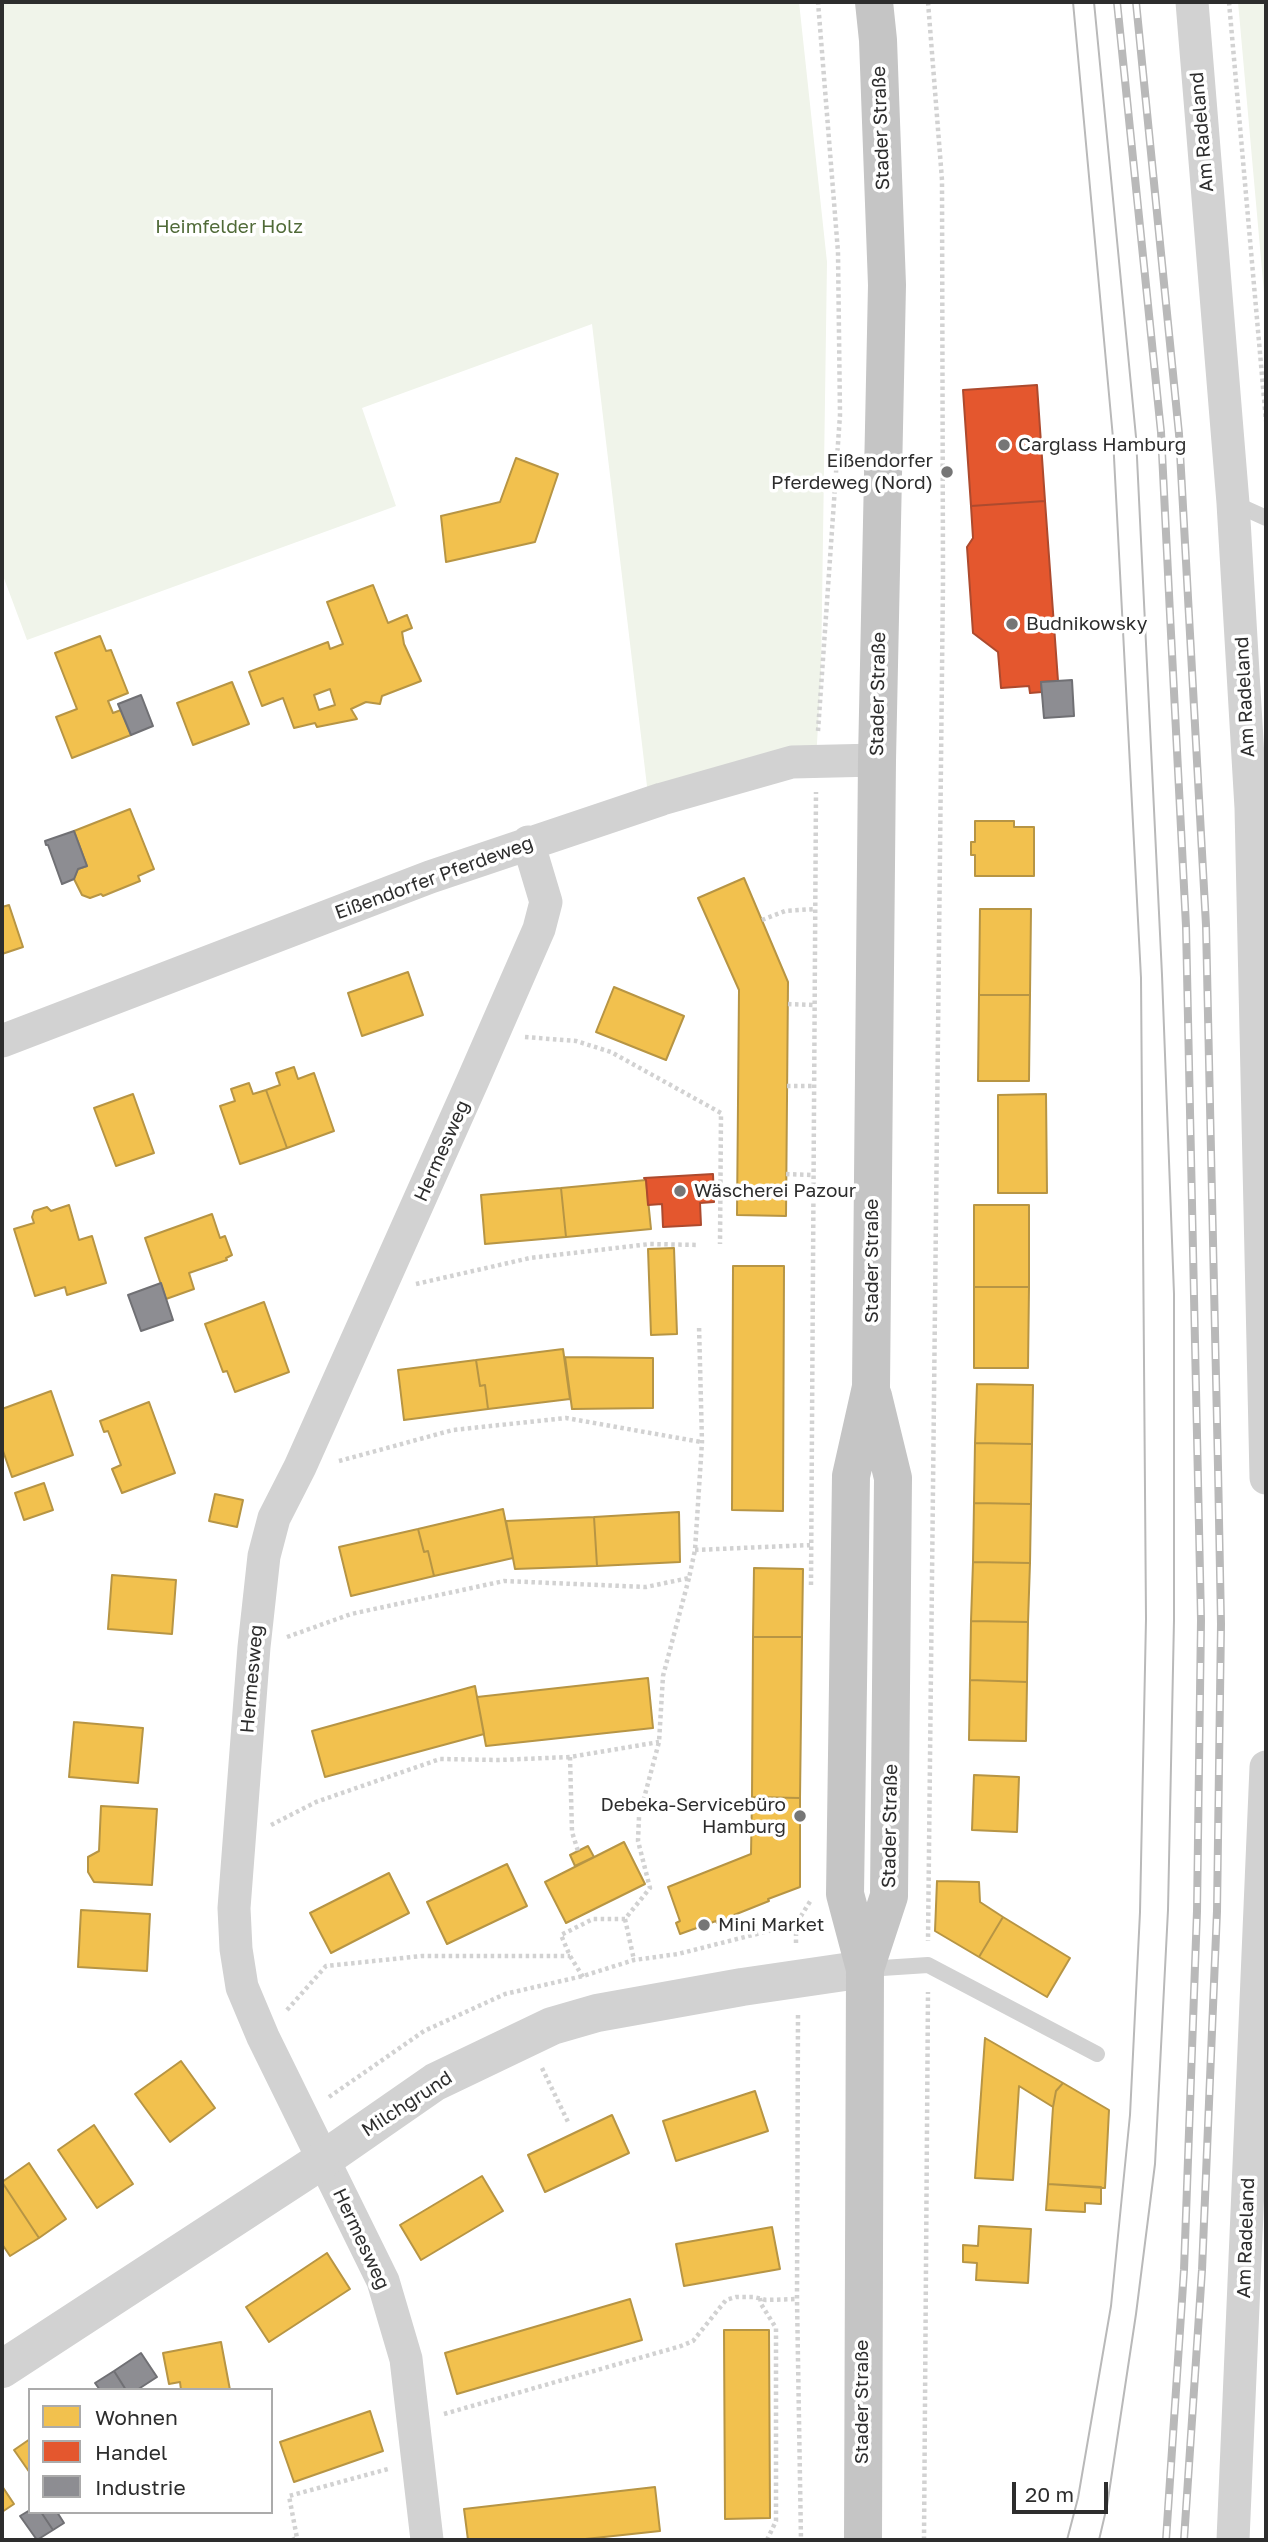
<!DOCTYPE html>
<meta charset="utf-8">
<style>
body{margin:0}
#map{position:relative;width:1268px;height:2542px;overflow:hidden;background:#fff;font-family:"Golos Text",sans-serif}
canvas{display:block}
.frame{position:absolute;inset:0;border:4px solid #2d2d2d;pointer-events:none}
.legend{position:absolute;left:28px;top:2388px;width:245px;height:126px;box-sizing:border-box;background:#fff;border:2px solid #ababab;margin:0;padding:9px 12px;list-style:none;font-size:21px;color:#2d2d2d}
.legend li{display:flex;align-items:center;gap:14px;height:35px}
.legend b{width:35px;border:2px solid #ababab}
.scale{position:absolute;left:1012px;top:2482px;width:96px;height:32px;box-sizing:border-box;border:4px solid #2d2d2d;border-top:0;padding-left:9px;font-size:21px;line-height:24px;white-space:nowrap;color:#2d2d2d;-webkit-text-stroke:5px #fff;paint-order:stroke}
</style>
<div id="map">
<canvas width="1268" height="2542"></canvas>
<div class="frame"></div>
<ul class="legend">
<li><b style="height:19px;background:#f2c14e"></b>Wohnen</li>
<li><b style="height:19px;background:#e4572e"></b>Handel</li>
<li><b style="height:19px;background:#8d8d92"></b>Industrie</li>
</ul>
<div class="scale">20 m</div>
</div>
<script>
const ctx = document.querySelector('canvas').getContext('2d');
ctx.lineJoin = 'round';
function fill(path, color) {
  ctx.fillStyle = color;
  ctx.fill(path, 'evenodd');
}
function shape(rows) {
  const path = new Path2D();
  for (const r of rows) {
    path.moveTo(r[0], r[1]);
    for (let i = 2; i < r.length; i += 2) path.lineTo(r[i], r[i + 1]);
  }
  return path;
}
function strokePath(path, color, width, dash) {
  ctx.strokeStyle = color;
  ctx.lineWidth = width;
  ctx.lineCap = dash ? 'butt' : 'round';
  ctx.setLineDash(dash || []);
  ctx.stroke(path);
}
function write(font, color, halo, rows, align = 'center') {
  ctx.font = font + ' "Golos Text",sans-serif';
  ctx.lineWidth = 7;
  ctx.setLineDash([]);
  ctx.textBaseline = 'middle';
  ctx.strokeStyle = halo;
  ctx.fillStyle = color;
  for (const [text, x, y, turn = 0] of rows) {
    ctx.save();
    ctx.translate(x, y);
    ctx.rotate((+turn || 0) * Math.PI / 180);
    ctx.textAlign = isNaN(turn) ? turn : align;
    if (halo) ctx.strokeText(text, 0, 0);
    ctx.fillText(text, 0, 0);
    ctx.restore();
  }
}
fill(shape([
 [2,2,799,2,827,262,821,675,816,760,649,803,592,324,362,408,396,506,27,640,2,573],
 [1238,2,1266,2,1266,315]
]), '#f0f4ea');
const homes = shape([
 [516,458,558,474,535,542,446,562,441,516,500,502,516,458],
 [373,585,388,623,407,615,412,628,402,632,404,644,421,681,382,696,380,704,366,702,351,709,357,719,317,727,315,723,294,728,283,698,262,706,249,672,328,642,330,649,343,644,327,602,373,585],
 [330,689,335,705,319,710,314,695,330,689],
 [100,636,106,651,111,650,128,693,108,701,113,713,121,710,131,735,72,758,56,717,77,709,55,653,100,636],
 [232,682,249,724,193,745,177,703,232,682],
 [130,809,154,869,138,876,140,881,103,896,101,894,90,898,82,895,74,879,78,869,87,866,74,831,130,809],
 [975,821,1014,821,1014,827,1034,827,1034,876,975,876,975,855,971,855,971,842,975,842,975,821],
 [744,878,788,982,786,1216,737,1215,739,990,698,898,744,878],
 [9,905,23,947,2,954,2,907,9,905],
 [980,909,1031,909,1030,995,979,995,980,909],
 [408,972,423,1015,362,1036,348,993,408,972],
 [614,987,684,1016,666,1060,596,1032,614,987],
 [979,995,1030,995,1029,1081,978,1081,979,995],
 [294,1067,298,1079,314,1073,334,1131,287,1148,266,1090,280,1085,276,1073,294,1067],
 [249,1083,253,1094,266,1090,287,1148,240,1164,220,1106,235,1101,231,1089,249,1083],
 [133,1094,154,1153,116,1166,94,1108,133,1094],
 [1046,1094,1047,1193,998,1193,998,1095,1046,1094],
 [646,1180,651,1229,566,1237,561,1188,646,1180],
 [561,1188,566,1237,485,1244,481,1195,561,1188],
 [69,1205,79,1240,92,1236,106,1283,67,1295,65,1287,35,1296,14,1229,34,1223,32,1217,34,1211,47,1207,51,1211,69,1205],
 [974,1205,1029,1205,1029,1287,974,1287,974,1205],
 [212,1214,220,1238,225,1236,232,1255,226,1258,227,1260,189,1273,194,1289,166,1299,145,1238,212,1214],
 [674,1248,677,1334,651,1335,648,1249,674,1248],
 [733,1266,784,1266,783,1511,732,1510,733,1266],
 [974,1287,1029,1287,1028,1368,974,1368,974,1287],
 [264,1302,289,1372,235,1392,227,1371,223,1372,205,1324,264,1302],
 [563,1349,570,1399,488,1409,485,1385,480,1386,476,1360,563,1349],
 [565,1357,653,1358,653,1408,572,1409,565,1357],
 [476,1360,480,1386,485,1385,488,1409,404,1420,398,1370,476,1360],
 [977,1384,1033,1385,1032,1444,975,1443,977,1384],
 [51,1391,73,1455,12,1477,2,1448,2,1409,51,1391],
 [149,1402,175,1473,122,1493,112,1469,121,1465,108,1431,104,1432,100,1421,149,1402],
 [975,1443,1032,1444,1031,1504,974,1503,975,1443],
 [44,1483,53,1510,24,1520,15,1493,44,1483],
 [215,1494,243,1500,237,1527,209,1521,215,1494],
 [974,1503,1031,1504,1030,1563,973,1562,974,1503],
 [503,1509,513,1558,434,1576,428,1551,424,1552,418,1529,503,1509],
 [679,1512,680,1562,597,1566,594,1517,679,1512],
 [594,1517,597,1566,515,1569,506,1521,594,1517],
 [418,1529,424,1552,428,1551,434,1576,351,1596,339,1547,418,1529],
 [973,1562,1030,1563,1028,1622,971,1621,973,1562],
 [754,1568,803,1569,802,1637,753,1637,754,1568],
 [112,1575,176,1580,172,1634,108,1629,112,1575],
 [971,1621,1028,1622,1027,1682,970,1680,971,1621],
 [753,1637,802,1637,800,1798,752,1797,753,1637],
 [648,1678,653,1728,486,1746,477,1697,648,1678],
 [970,1680,1027,1682,1026,1741,969,1740,970,1680],
 [475,1686,484,1734,325,1777,312,1731,475,1686],
 [74,1722,143,1728,138,1783,69,1777,74,1722],
 [974,1775,1019,1777,1017,1832,972,1830,974,1775],
 [752,1797,800,1798,800,1887,768,1899,769,1901,734,1915,734,1916,717,1923,716,1921,680,1934,676,1923,680,1921,668,1887,751,1854,752,1797],
 [101,1806,157,1809,152,1885,94,1882,88,1872,88,1857,99,1851,101,1806],
 [624,1842,645,1884,566,1923,545,1882,624,1842],
 [588,1846,594,1857,575,1866,570,1855,588,1846],
 [507,1864,527,1906,447,1944,427,1902,507,1864],
 [389,1873,409,1913,331,1953,310,1913,389,1873],
 [937,1881,979,1882,980,1902,1003,1917,979,1957,935,1931,937,1881],
 [81,1910,150,1914,147,1971,78,1967,81,1910],
 [1003,1917,1070,1958,1047,1997,979,1957,1003,1917],
 [985,2038,1063,2083,1056,2091,1053,2107,1019,2086,1013,2180,975,2178,985,2038],
 [181,2061,215,2108,170,2142,135,2094,181,2061],
 [1063,2083,1109,2110,1105,2188,1048,2184,1053,2107,1056,2091,1063,2083],
 [755,2091,768,2131,676,2161,663,2121,755,2091],
 [612,2115,629,2153,545,2192,528,2155,612,2115],
 [94,2125,133,2184,97,2208,58,2150,94,2125],
 [29,2163,66,2219,39,2238,2,2182,29,2163],
 [482,2176,503,2211,421,2260,400,2225,482,2176],
 [2,2182,39,2238,10,2256,2,2244,2,2182],
 [1048,2184,1101,2187,1101,2204,1085,2203,1085,2212,1046,2210,1048,2184],
 [979,2226,1031,2229,1028,2283,976,2280,977,2263,963,2262,963,2245,978,2246,979,2226],
 [772,2227,780,2269,684,2286,676,2244,772,2227],
 [327,2253,350,2289,269,2342,246,2307,327,2253],
 [630,2299,642,2340,457,2394,445,2353,630,2299],
 [724,2330,769,2330,770,2518,725,2519,724,2330],
 [221,2342,230,2390,181,2390,180,2382,169,2384,163,2353,221,2342],
 [370,2411,383,2451,294,2482,280,2442,370,2411],
 [30,2439,30,2473,14,2450,30,2439],
 [2,2486,14,2504,2,2512,2,2486],
 [655,2487,660,2531,576,2540,468,2540,464,2509,655,2487]
]);
fill(homes, '#f2c14e');
strokePath(homes, '#b79544', 2);
const shops = shape([
 [1037,385,1045,501,971,506,963,390,1037,385],
 [1045,501,1058,681,1041,682,1042,692,1030,693,1029,686,1001,688,998,652,973,633,967,547,973,538,971,506,1045,501],
 [713,1174,714,1202,700,1203,701,1225,663,1227,662,1204,648,1205,646,1180,644,1178,713,1174]
]);
fill(shops, '#e4572e');
strokePath(shops, '#ad4a2e', 2);
const industry = shape([
 [1072,680,1074,716,1044,718,1041,682,1072,680],
 [141,695,153,726,131,735,118,704,141,695],
 [74,831,87,866,78,869,74,879,62,884,48,845,46,845,45,841,74,831],
 [161,1283,173,1320,141,1331,128,1295,161,1283],
 [141,2353,157,2377,137,2390,126,2390,114,2371,141,2353],
 [114,2371,126,2390,100,2390,95,2383,114,2371],
 [30,2510,30,2512,41,2512,53,2530,37,2540,20,2516,30,2510],
 [41,2512,57,2512,64,2523,53,2530,41,2512]
]);
fill(industry, '#8d8d92');
strokePath(industry, '#707074', 2);
strokePath(shape([
 [928,2,942,180,943,581,928,1941],
 [1229,2,1266,421],
 [818,731,840,415,838,252,818,2],
 [762,920,785,911,815,909],
 [788,1004,814,1005],
 [525,1037,576,1041,611,1052,721,1113,720,1244],
 [787,1086,813,1086],
 [786,1174,813,1175],
 [416,1284,530,1258,650,1244,699,1245],
 [339,1461,453,1430,566,1418,701,1442],
 [695,1550,810,1545],
 [811,1585,816,792],
 [287,1637,351,1614,504,1581,646,1587,689,1578,695,1550,702,1442,699,1325],
 [570,1757,572,1832,578,1851],
 [271,1825,316,1802,440,1759,499,1760,570,1757,659,1742],
 [625,1919,634,1960],
 [796,1943,796,1924,811,1900],
 [583,1977,570,1956,561,1935,593,1919,625,1919,650,1888,638,1841,639,1817,659,1742,663,1676,689,1578],
 [287,2010,326,1966,422,1956,570,1956],
 [798,2015,797,2299,801,2540],
 [542,2068,569,2124],
 [329,2097,424,2031,505,1994,583,1976,634,1960,678,1954,796,1924],
 [760,2298,761,2304,776,2328,776,2521,767,2540],
 [444,2414,681,2346,693,2341,726,2300,736,2297,754,2297,766,2300,797,2299],
 [292,2540,297,2538,289,2496,388,2469],
 [924,2540,928,1992]
]), '#d2d2d2', 4.5, [3.5, 3.5]);
strokePath(shape([
 [1233,503,1266,518],
 [867,1969,928,1965,1097,2054]
]), '#d2d2d2', 16);
strokePath(shape([
 [1192,2,1233,503,1251,808,1266,1478],
 [2,1041,430,877,662,799,792,762,877,760],
 [427,2540,406,2359,383,2281,263,2037,242,1987,236,1949,234,1908,254,1647,264,1556,274,1518,300,1467,473,1080,539,929,546,902,528,842],
 [1233,2540,1266,1767]
]), '#d2d2d2', 33);
strokePath(shape([
 [2,2369,324,2159,435,2082,552,2026,597,2013,742,1987,865,1969]
]), '#d2d2d2', 38);
strokePath(shape([
 [865,1969,889,1896,893,1478,873,1396],
 [863,2540,865,1969,845,1894,851,1476,871,1387,877,760,887,285,878,40,874,2]
]), '#c5c5c5', 38);
strokePath(shape([
 [1094,2,1136,437,1162,975,1174,1294,1174,1620,1168,1910,1155,2164,1136,2314,1107,2506,1099,2540],
 [1067,2540,1078,2498,1111,2306,1130,2115,1140,1912,1146,1619,1141,978,1113,438,1073,2]
]), '#b9b9b9', 2);
const rail = shape([
 [1117,2,1161,432,1170,614,1186,926,1201,1620,1197,1911,1184,2270,1166,2540],
 [1136,2,1179,434,1206,925,1218,1467,1221,1624,1217,1911,1202,2270,1184,2540]
]);
strokePath(rail, '#b9b9b9', 8);
strokePath(rail, '#fff', 5, [16]);
for (const [x, y, r, color] of [
 [1004,445,7,"#767676"],
 [947,472,7,"#767676"],
 [1012,624,7,"#767676"],
 [680,1191,7,"#767676"],
 [800,1816,7,"#767676"],
 [704,1925,7,"#767676"]
]) {
  const dot = new Path2D();
  dot.arc(x, y, r, 0, 2 * Math.PI);
  ctx.fillStyle = color;
  ctx.fill(dot);
  strokePath(dot, '#fff', 2.5);
}
write('19px', '#2d2d2d', '#fff', [
 ["Stader Straße",881,128,-92],
 ["Am Radeland",1202,132,-95],
 ["Stader Straße",878,694,-89],
 ["Am Radeland",1245,697,-93],
 ["Eißendorfer Pferdeweg",434,878,-20],
 ["Hermesweg",442,1151,-66],
 ["Stader Straße",872,1261,-90],
 ["Hermesweg",252,1679,-85],
 ["Stader Straße",890,1826,-89],
 ["Milchgrund",407,2104,-33],
 ["Am Radeland",1246,2238,-88],
 ["Hermesweg",361,2239,65],
 ["Stader Straße",862,2402,-90]
]);
write('19px', '#506a38', '#fff', [
 ["Heimfelder Holz",229,227]
]);
write('19px', '#2d2d2d', '#fff', [
 ["Carglass Hamburg",1018,445],
 ["Eißendorfer",933,461,"right"],
 ["Pferdeweg (Nord)",933,483,"right"],
 ["Budnikowsky",1026,624],
 ["Wäscherei Pazour",694,1191],
 ["Debeka-Servicebüro",786,1805,"right"],
 ["Hamburg",786,1827,"right"],
 ["Mini Market",718,1925]
], 'left');
</script>
